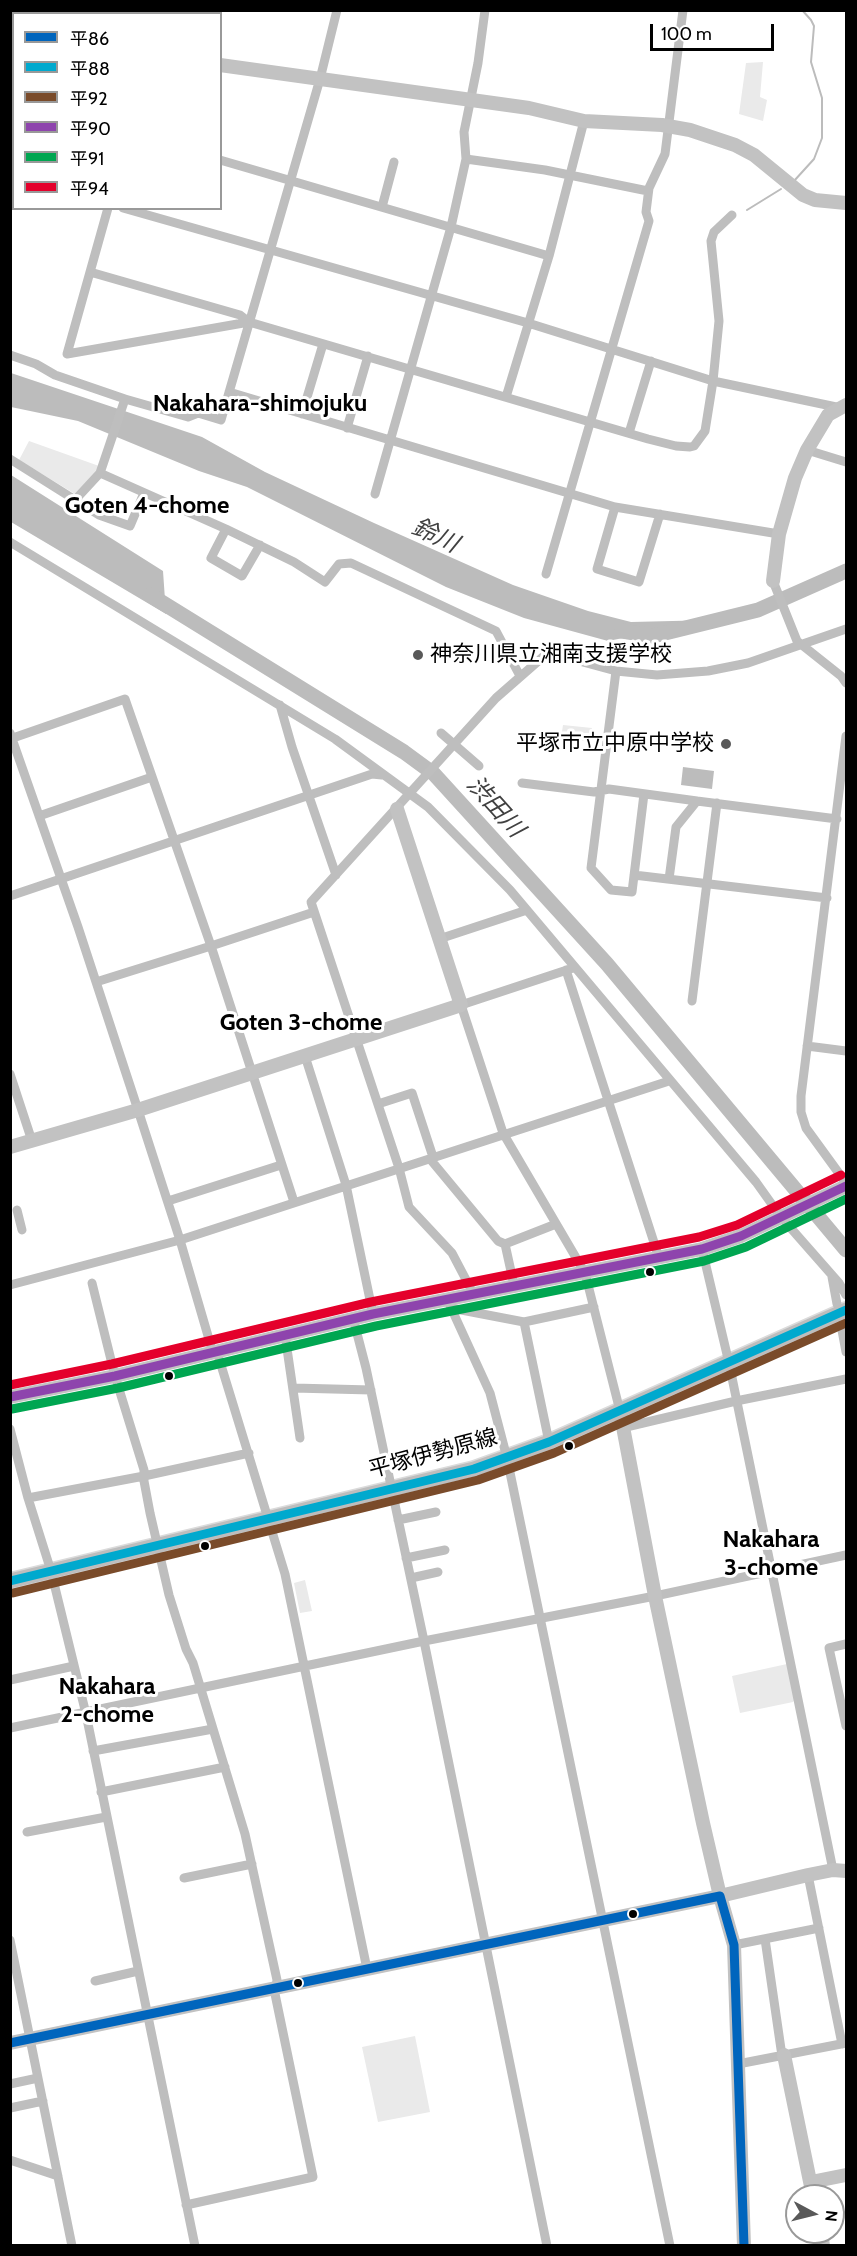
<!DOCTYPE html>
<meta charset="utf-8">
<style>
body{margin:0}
#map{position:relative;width:857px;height:2256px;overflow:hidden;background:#fff;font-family:Cabin,"Noto Sans JP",sans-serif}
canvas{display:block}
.frame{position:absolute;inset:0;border:12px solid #000;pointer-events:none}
.legend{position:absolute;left:12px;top:12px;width:210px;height:198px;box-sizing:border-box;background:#fff;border:2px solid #999;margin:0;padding:8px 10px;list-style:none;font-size:18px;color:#000}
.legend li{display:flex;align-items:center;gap:12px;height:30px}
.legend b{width:30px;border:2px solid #999}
.north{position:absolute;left:785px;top:2184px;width:60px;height:60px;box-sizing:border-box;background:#fff;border:2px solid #999;border-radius:50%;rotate:97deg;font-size:16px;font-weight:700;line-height:24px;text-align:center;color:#000}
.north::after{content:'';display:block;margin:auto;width:21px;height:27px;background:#595959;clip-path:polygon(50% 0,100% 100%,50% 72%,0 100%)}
.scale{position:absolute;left:650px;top:24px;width:124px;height:27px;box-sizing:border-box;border:3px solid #000;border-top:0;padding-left:8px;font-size:18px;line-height:21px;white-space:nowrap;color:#000;-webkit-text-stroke:4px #fff;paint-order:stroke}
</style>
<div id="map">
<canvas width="857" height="2256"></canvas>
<div class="frame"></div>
<ul class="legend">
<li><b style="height:8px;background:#0065bd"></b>平86</li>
<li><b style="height:8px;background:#00a9ce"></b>平88</li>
<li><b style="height:8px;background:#7a4b2a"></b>平92</li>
<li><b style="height:8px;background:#8e44ad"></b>平90</li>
<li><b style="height:8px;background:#00a651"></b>平91</li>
<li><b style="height:8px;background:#e4002b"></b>平94</li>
</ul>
<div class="north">N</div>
<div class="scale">100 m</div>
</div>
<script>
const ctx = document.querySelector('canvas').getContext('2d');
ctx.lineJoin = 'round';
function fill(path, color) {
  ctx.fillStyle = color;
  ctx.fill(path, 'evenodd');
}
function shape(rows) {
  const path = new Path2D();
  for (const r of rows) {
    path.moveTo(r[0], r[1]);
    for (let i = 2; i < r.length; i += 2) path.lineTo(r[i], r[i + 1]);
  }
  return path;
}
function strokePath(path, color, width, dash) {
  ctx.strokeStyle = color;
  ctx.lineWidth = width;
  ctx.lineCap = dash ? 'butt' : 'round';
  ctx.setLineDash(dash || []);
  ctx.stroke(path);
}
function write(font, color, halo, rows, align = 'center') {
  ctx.font = font + ' Cabin,"Noto Sans JP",sans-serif';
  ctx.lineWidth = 6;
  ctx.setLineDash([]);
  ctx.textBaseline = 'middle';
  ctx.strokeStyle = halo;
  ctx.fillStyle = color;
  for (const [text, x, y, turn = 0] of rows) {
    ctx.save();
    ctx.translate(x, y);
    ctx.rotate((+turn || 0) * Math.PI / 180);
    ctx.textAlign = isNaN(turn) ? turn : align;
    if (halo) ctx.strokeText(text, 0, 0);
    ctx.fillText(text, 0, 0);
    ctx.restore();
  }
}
fill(shape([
 [763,62,760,97,767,100,763,121,739,114,746,63],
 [29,441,99,466,93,477,75,494,19,460],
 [563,725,592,728,591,742,561,738],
 [305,1580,312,1611,300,1613,294,1583],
 [787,1664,795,1699,793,1702,740,1713,732,1676],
 [415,2036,430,2112,378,2122,362,2047]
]), '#eaeaea');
fill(shape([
 [11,373,202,437,265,472,374,523,513,585,588,611,631,622,714,620,608,641,524,618,446,587,247,487,199,471,78,421,11,407],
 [11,475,163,571,166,614,11,522],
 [683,767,714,771,712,789,681,785]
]), '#bcbcbc');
strokePath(shape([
 [794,181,814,159,822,138,822,98,811,62,814,26,811,20,802,10],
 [747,210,781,189]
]), '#bcbcbc', 2);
strokePath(shape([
 [150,595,404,752,434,774,607,964,846,1250],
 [622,631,653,636,758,610,846,571]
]), '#bcbcbc', 15);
const primary = shape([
 [22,14,27,10],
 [10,1581,474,1469,549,1442,846,1310]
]);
strokePath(primary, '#dbdbdb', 18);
strokePath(shape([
 [10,98,14,99],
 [466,159,545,170,648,191],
 [220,160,549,256],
 [10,175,14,176],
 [382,207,394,162],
 [108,208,67,354,249,322],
 [123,208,528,323,713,381,841,408],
 [90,272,240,315,249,322,648,439,676,446,690,447,694,446,705,431,713,381,719,321,711,241,714,232,732,215],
 [10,355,36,364,55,375,125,399],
 [229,392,615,507,779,534],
 [506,397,549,256,584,121],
 [302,414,323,344],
 [347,428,368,356],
 [629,433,651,361],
 [807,450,846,462],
 [10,459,99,515,130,526,144,493],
 [100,473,226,529,294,562,325,582,339,564,351,563,496,631,520,676],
 [375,494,451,227,466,159,464,132,478,63,485,10],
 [76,499,100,473,125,399,188,417,198,413,221,420,320,79,337,10],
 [615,507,597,569,639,582,660,514],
 [226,529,211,558,242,576,260,545],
 [10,542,335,739,428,807,510,890,756,1182,781,1217,839,1283,846,1295],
 [546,574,649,221,646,212,649,188,665,154,683,10],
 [773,581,797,641,841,676,846,683],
 [616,671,591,868,611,890,632,892,644,794],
 [280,705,292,747,336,875],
 [10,733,78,927,138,1110,180,1240,213,1353],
 [441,733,479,766],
 [846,736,801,1096,801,1112,806,1128,846,1183],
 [10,739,125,699,211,946,314,912],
 [522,783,594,792,609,789,697,801],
 [39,816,152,777],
 [634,875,827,898],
 [669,879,676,827,697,801,837,819],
 [10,896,372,774,382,775],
 [439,939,527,910],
 [573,968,461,1005,503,1133,585,1273,620,1411],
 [566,970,659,1258],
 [96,982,211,946,294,1202],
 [692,1001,717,803],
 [807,1046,846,1051],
 [305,1056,346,1185,373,1314],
 [10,1074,32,1141],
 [378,1104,412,1093,433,1157],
 [430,1159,498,1241,505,1244,556,1224],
 [168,1201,281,1165],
 [17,1210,22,1230],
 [505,1244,514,1285],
 [702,1249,729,1363,833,1870],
 [832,1277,837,1304],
 [92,1283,115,1376,144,1470,144,1481,150,1513,169,1595,186,1649,193,1663,245,1834,277,1980,275,1994,313,2177,186,2205],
 [10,1285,180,1240,669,1081],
 [473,1293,452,1253,409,1207,399,1168,311,902,496,698,544,656,557,655,616,671,657,675,708,671,748,663,846,629],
 [447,1299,490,1393,507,1458,670,2246],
 [451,1308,524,1322,594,1307],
 [353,1318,366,1368,424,1641,547,2246],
 [524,1322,549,1442],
 [841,1325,846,1352],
 [285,1335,300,1438],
 [217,1352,285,1574,367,1969],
 [294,1388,371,1390],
 [622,1428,736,1401,846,1379],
 [10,1429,28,1498,51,1571,86,1714,195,2246],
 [28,1498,144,1476,249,1453],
 [398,1520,436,1512],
 [406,1558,445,1550],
 [411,1578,438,1572],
 [846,1644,829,1648,846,1726],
 [10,1680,74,1666],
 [10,1728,424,1641,655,1596,846,1555],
 [93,1751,213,1729],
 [101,1792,225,1767],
 [27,1832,106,1817],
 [808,1875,842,2044],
 [184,1878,252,1864],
 [765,1939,782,2056],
 [10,1940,72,2246],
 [734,1945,819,1928],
 [95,1981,138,1971],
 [738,2064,846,2043],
 [10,2084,38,2078],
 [10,2108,43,2101],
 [10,2160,58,2176]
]), '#bebebe', 9);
strokePath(shape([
 [10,37,14,37],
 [220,65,529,108,584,121,662,125,690,130,735,145,754,155,803,195,815,200,846,203],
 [773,581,779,534,795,478,807,450,828,415,846,405],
 [10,1147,138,1110,461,1005,397,809],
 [10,1397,115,1376,373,1314,702,1249,741,1236,846,1186],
 [620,1411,655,1596,703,1823,720,1896,734,1945,744,2246],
 [10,2043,720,1896,808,1875,833,1870,846,1871],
 [784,2055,813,2196],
 [811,2182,846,2175],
 [821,2232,823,2246]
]), '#c2c2c2', 14);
strokePath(primary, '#bdbdbd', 15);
strokePath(shape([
 [720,1896,734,1945,744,2246],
 [10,2043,720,1896]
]), '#0065bd', 9);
strokePath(shape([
 [10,1581,474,1469,549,1442,846,1310]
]), '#00a9ce', 9);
strokePath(shape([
 [13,1593,478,1480,554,1453,846,1323]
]), '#7a4b2a', 9);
strokePath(shape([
 [10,1397,115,1376,373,1314,702,1249,741,1236,846,1186]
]), '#8e44ad', 9);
strokePath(shape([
 [12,1409,118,1388,376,1326,704,1261,746,1247,846,1199]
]), '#00a651', 9);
strokePath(shape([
 [10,1385,112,1364,371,1302,699,1237,737,1225,841,1175]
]), '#e4002b', 9);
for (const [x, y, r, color] of [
 [418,655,6,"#595959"],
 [726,744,6,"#595959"],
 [650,1272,5,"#000"],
 [169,1376,5,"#000"],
 [569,1446,5,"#000"],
 [205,1546,5,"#000"],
 [633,1914,5,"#000"],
 [298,1983,5,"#000"]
]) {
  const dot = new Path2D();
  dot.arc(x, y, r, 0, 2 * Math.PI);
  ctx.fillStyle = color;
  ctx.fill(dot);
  strokePath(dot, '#fff', 2);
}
write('22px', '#000', '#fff', [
 ["神奈川県立湘南支援学校",430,655],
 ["平塚市立中原中学校",714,744,"right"]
], 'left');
write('22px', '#000', '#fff', [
 ["平塚伊勢原線",433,1454,-15]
]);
write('bold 24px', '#000', '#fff', [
 ["Nakahara-shimojuku",260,404],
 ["Goten 4-chome",147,506],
 ["Goten 3-chome",301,1023],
 ["Nakahara",771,1540],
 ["3-chome",771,1568],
 ["Nakahara",107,1687],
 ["2-chome",107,1715]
]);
write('italic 24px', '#414141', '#fff', [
 ["鈴川",435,536,25],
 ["渋田川",495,807,48]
]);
</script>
